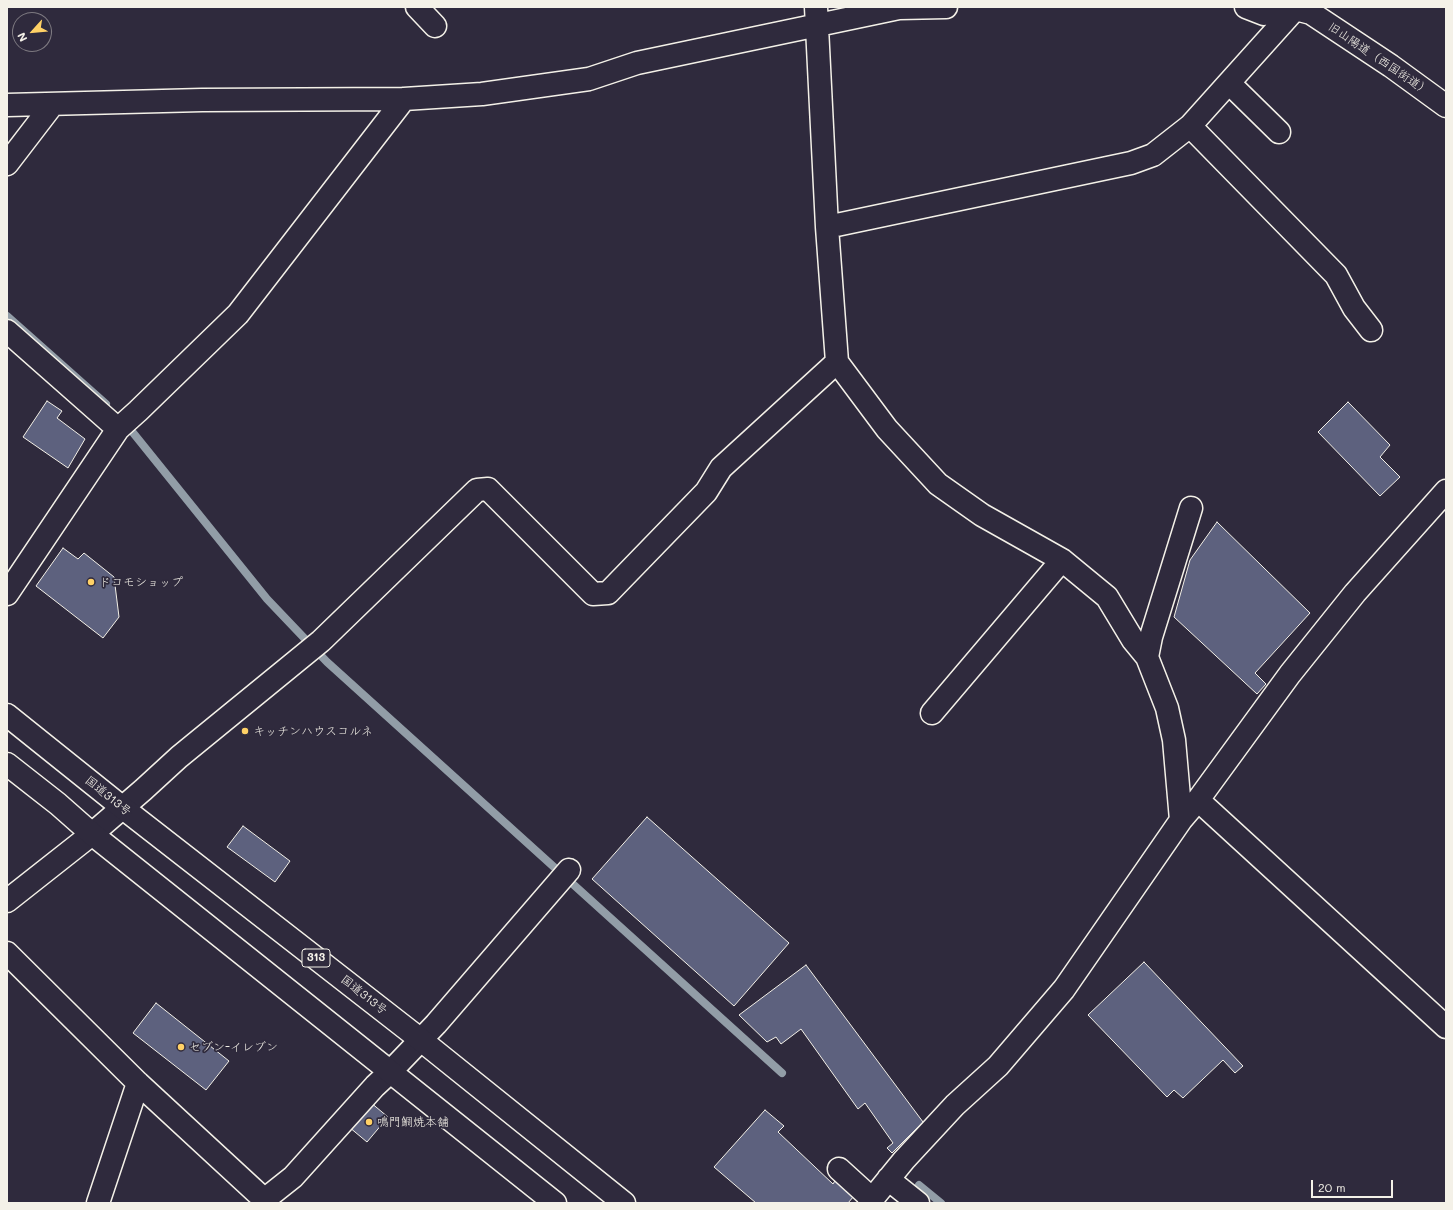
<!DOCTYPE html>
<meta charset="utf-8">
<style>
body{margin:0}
#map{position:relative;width:1453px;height:1210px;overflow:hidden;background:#2f2a3d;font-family:Mali,sans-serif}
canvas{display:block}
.frame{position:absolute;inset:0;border:8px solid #f4f1e8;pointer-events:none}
.north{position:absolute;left:12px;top:12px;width:40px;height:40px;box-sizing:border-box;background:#2f2a3d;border:1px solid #7e7a81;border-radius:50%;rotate:243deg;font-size:11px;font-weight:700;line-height:16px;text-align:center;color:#f4f1e8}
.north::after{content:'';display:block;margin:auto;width:14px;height:18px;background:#ffd166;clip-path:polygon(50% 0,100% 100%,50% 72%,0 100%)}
.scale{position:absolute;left:1311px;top:1180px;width:82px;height:18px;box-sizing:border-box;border:2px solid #f4f1e8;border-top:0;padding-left:5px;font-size:12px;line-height:14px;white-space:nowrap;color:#f4f1e8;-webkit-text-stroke:3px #2f2a3d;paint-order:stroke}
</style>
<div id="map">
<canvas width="1453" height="1210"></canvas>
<div class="frame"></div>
<div class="north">N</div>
<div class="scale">20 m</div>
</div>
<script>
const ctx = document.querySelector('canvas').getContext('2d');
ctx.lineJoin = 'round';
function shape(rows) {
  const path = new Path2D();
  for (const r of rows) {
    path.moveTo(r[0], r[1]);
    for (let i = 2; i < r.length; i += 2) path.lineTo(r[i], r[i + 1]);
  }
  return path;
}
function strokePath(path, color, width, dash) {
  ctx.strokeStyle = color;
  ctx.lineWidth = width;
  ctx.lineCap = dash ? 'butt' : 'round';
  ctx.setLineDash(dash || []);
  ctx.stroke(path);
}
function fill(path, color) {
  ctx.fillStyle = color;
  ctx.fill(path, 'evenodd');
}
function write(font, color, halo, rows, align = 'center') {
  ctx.font = font + ' Mali,"Klee One",sans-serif';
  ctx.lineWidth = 3.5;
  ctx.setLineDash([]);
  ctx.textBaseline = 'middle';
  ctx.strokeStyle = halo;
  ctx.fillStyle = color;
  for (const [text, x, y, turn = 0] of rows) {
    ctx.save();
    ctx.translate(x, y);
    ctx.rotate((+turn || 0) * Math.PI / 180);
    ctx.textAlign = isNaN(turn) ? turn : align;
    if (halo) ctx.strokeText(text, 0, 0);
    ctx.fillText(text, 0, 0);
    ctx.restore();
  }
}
strokePath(shape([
 [7,316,106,404],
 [126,424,267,599,327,662,782,1073],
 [919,1185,941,1203]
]), '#929da7', 8);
const building = shape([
 [47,401,62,411,57,418,85,439,68,468,23,437,47,401],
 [1348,402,1390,445,1380,457,1400,477,1380,496,1318,432,1348,402],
 [1217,522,1310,613,1255,673,1266,684,1257,694,1174,617,1190,560,1217,522],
 [63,548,78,559,84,553,114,577,119,617,103,638,36,586,63,548],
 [647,817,789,943,734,1006,592,879,647,817],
 [243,826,290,861,275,882,227,847,243,826],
 [1144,962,1243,1066,1235,1073,1223,1060,1183,1098,1174,1090,1167,1097,1088,1015,1144,962],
 [806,965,923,1122,892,1153,887,1148,893,1143,865,1103,858,1109,801,1029,781,1044,776,1037,767,1042,739,1015,806,965],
 [156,1003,229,1061,206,1090,133,1033,156,1003],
 [370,1102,388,1117,367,1142,349,1127,370,1102],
 [765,1110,784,1126,778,1132,833,1184,836,1179,854,1196,848,1203,756,1203,714,1167,765,1110]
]);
fill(building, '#5d617e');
strokePath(building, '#f4f1e8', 1);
const minor = shape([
 [417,7,435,26],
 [1246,7,1264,14,1295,9],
 [1288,7,1311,13,1391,66,1446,106],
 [1229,83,1279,132],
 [7,105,202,100,404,99,482,94,589,79,637,63,899,8,946,7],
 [1190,126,1336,275,1354,308,1371,330],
 [7,164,53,104],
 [827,227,1131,163,1153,155,1190,126,1297,7],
 [7,331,118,429],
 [837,362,887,429,938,484,982,515,1062,560,1107,597,1133,640,1147,657,1167,708,1174,740,1181,820],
 [7,594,118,429,138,411,238,314,404,99],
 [1147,657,1151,637,1191,508],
 [932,713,1062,560],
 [1198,800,1446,1027],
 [7,901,92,834,143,790,179,757,321,641,477,490,488,489,593,594,608,593,706,492,721,468,837,362,827,227,816,7],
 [7,953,138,1083,268,1203],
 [839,1169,872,1199],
 [888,1179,918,1203],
 [264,1200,293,1177,375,1086,390,1072,436,1024,569,870],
 [98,1203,138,1083],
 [869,1203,904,1160,955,1105,998,1066,1064,989,1181,820,1198,800,1290,674,1355,593,1446,491]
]);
const highway = shape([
 [7,715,123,808,421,1040,624,1203],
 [7,764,58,804,92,834,555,1203]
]);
strokePath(minor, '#f4f1e8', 25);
strokePath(highway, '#f4f1e8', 25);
strokePath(minor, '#2f2a3d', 22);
strokePath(highway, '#2f2a3d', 22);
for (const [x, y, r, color] of [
 [91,582,4,"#ffd166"],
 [245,731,4,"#ffd166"],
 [181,1047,4,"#ffd166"],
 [369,1122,4,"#ffd166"]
]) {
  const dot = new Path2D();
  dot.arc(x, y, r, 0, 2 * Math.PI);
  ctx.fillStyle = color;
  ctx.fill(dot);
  strokePath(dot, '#2f2a3d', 1.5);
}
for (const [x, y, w] of [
 [316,958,28]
]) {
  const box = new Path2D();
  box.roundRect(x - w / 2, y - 9, w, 18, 3);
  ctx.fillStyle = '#2f2a3d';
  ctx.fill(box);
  strokePath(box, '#f4f1e8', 1);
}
write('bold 11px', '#f4f1e8', null, [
 ["313",316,958]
]);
write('12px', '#f4f1e8', '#2f2a3d', [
 ["旧山陽道（西国街道）",1379,59,34],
 ["国道313号",108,796,39],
 ["国道313号",364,995,38]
]);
write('12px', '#f4f1e8', '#2f2a3d', [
 ["ドコモショップ",99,582],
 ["キッチンハウスコルネ",253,731],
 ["セブン-イレブン",189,1047],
 ["鳴門鯛焼本舗",377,1122]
], 'left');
</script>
